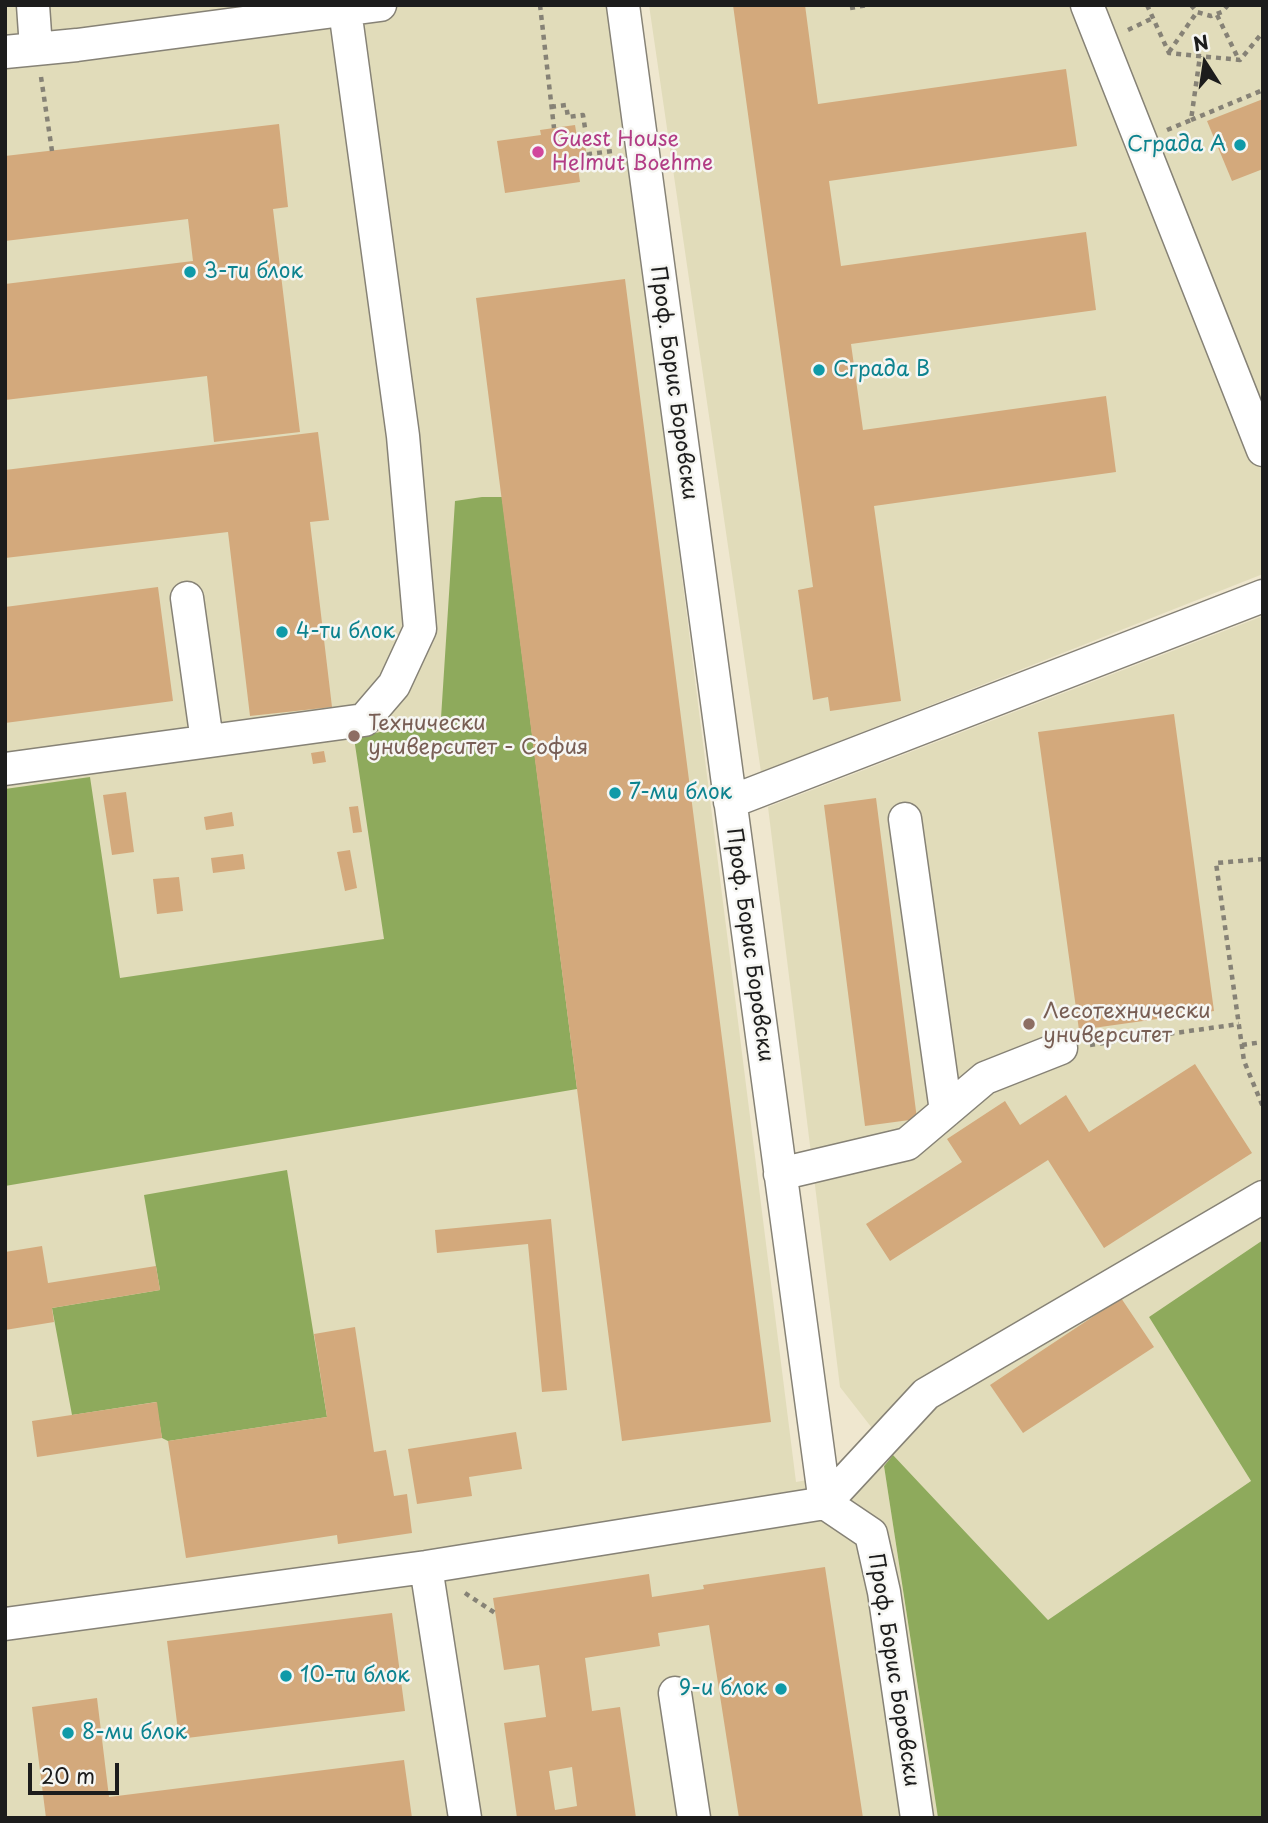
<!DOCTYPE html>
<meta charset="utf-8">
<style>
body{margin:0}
#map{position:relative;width:1268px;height:1823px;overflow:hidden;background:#efe7cf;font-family:"Playpen Sans",sans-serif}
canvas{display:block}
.frame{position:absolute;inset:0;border:7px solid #1c1c1c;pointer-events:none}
.north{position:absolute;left:1170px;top:28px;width:70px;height:70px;-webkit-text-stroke:5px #f6f6f2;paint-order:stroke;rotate:348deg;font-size:19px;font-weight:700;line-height:28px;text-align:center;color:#1c1c1c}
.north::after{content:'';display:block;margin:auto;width:24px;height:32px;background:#1c1c1c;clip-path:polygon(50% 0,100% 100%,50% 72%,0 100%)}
.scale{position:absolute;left:28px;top:1763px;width:91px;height:32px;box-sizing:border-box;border:4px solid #1c1c1c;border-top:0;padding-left:9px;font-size:21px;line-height:24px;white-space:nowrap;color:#1c1c1c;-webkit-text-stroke:5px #f6f6f2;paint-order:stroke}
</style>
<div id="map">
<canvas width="1268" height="1823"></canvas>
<div class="frame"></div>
<div class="north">N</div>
<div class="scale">20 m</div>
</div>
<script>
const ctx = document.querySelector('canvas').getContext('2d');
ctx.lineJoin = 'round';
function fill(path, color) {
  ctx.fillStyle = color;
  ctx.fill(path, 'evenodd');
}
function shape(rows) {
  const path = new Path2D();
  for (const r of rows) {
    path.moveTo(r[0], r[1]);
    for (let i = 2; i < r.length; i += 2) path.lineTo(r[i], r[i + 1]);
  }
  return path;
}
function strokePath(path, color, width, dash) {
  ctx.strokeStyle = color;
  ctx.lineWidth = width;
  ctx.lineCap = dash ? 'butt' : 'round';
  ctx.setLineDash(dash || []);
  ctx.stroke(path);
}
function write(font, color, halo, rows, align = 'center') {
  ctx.font = font + ' "Playpen Sans",sans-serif';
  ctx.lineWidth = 5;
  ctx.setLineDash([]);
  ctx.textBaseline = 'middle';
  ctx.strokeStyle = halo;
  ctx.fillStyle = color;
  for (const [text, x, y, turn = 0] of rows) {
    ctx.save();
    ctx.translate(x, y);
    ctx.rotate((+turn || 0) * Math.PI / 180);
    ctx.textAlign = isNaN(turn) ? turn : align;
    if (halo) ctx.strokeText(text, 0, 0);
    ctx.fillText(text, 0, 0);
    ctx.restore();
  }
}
fill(shape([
 [5,5,610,5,796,1482,884,1466,938,1818,5,1818],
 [649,5,1263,5,1263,574,761,772],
 [1263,616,1263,1240,1149,1317,1251,1481,1048,1620,893,1455,840,1387,768,807]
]), '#e1dcba');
fill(shape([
 [482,497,502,497,577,1089,5,1186,5,789,90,777,120,978,384,939,354,738,441,718,455,501],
 [287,1170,327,1417,168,1441,162,1438,156,1402,72,1415,52,1308,160,1290,144,1195],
 [1263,1240,1263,1818,938,1818,884,1466,893,1455,1048,1620,1251,1481,1149,1317]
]), '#8eaa5c');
fill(shape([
 [733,5,805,5,818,104,1066,69,1077,146,829,181,841,266,1086,232,1096,310,851,344,863,430,1106,396,1116,472,874,506,901,701,830,711,828,697,813,700,798,590,813,587],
 [1263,99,1263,169,1232,181,1207,121],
 [279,124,288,207,273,209,300,432,214,442,207,376,5,400,5,284,193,261,188,219,5,241,5,156],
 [575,125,577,137,584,136,587,159,577,161,580,182,505,193,497,141,541,135,540,130],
 [625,279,771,1422,622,1441,476,298],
 [318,432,329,520,310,522,332,707,250,716,228,532,5,558,5,470],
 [158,587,173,701,5,723,5,607],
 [1174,714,1214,1011,1079,1030,1038,732],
 [324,751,326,762,313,764,311,753],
 [126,792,134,852,112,855,103,795],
 [876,798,917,1119,865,1126,824,805],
 [358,806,362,832,353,833,349,807],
 [232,812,234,826,206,830,204,817],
 [350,850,357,888,345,891,337,852],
 [243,854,245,869,213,873,211,858],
 [179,877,183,911,157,914,153,879],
 [1195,1064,1252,1153,1104,1248,1048,1160,890,1261,866,1224,962,1162,947,1139,1005,1101,1020,1125,1066,1095,1089,1132],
 [551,1219,567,1390,542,1392,528,1244,437,1253,435,1230],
 [42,1246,48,1283,156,1266,160,1290,52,1308,54,1322,5,1330,5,1252],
 [1121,1298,1154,1347,1023,1433,990,1385],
 [355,1327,374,1452,386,1450,394,1496,407,1494,412,1533,338,1544,337,1535,186,1558,168,1441,327,1417,314,1334],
 [157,1402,162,1438,37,1457,32,1421],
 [516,1432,522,1469,469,1477,472,1496,417,1504,408,1449],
 [825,1567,863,1818,739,1818,709,1625,658,1633,660,1646,585,1658,592,1711,620,1707,636,1818,517,1818,504,1723,546,1717,539,1665,504,1670,493,1598,649,1574,652,1597,704,1589,703,1585],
 [572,1767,577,1806,555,1810,549,1771],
 [392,1613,405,1711,179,1739,167,1641],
 [97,1698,109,1797,404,1760,412,1818,46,1818,32,1707]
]), '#d3a97c');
const minor = shape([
 [33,5,36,48],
 [623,5,825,1503,871,1534,884,1592,917,1818],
 [1087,5,1263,450],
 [5,52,77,45,380,5],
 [187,598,207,741],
 [5,769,364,720,394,685,420,629,403,436,345,10],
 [730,802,1263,596],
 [905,819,946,1111],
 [780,1174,907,1144,985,1078,1061,1048],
 [426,1567,465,1818],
 [5,1624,426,1567,825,1503,926,1394,1263,1197],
 [675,1693,694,1818]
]);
strokePath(minor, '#868276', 35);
strokePath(shape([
 [540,5,554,128],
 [1147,5,1169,53,1240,60,1263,32],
 [1191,5,1197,12,1211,16,1222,12,1228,5],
 [850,8,868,5],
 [1217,15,1239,60],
 [1128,30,1153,18],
 [1169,52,1197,12],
 [41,77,52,151],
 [551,107,566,105,568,117,583,115,589,154,613,151],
 [1191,120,1263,90],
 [1167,130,1191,120,1200,56],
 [1263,859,1216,863,1244,1061,1263,1107],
 [1090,1045,1239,1024],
 [1242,1045,1263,1042],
 [465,1593,495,1613]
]), '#868276', 4.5, [5, 5]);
strokePath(minor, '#fff', 32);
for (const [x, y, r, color] of [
 [1240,145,7,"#0f9aa8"],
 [538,152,7,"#d1479c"],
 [190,272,7,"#0f9aa8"],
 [819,370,7,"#0f9aa8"],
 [282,632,7,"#0f9aa8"],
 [354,736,7,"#8d6e63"],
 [615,793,7,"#0f9aa8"],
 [1029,1024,7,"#8d6e63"],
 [286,1676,7,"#0f9aa8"],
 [781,1689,7,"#0f9aa8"],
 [68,1733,7,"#0f9aa8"]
]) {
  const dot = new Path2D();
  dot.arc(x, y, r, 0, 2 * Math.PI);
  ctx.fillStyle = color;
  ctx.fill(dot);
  strokePath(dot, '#f6f6f2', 2.5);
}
write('21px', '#b23c85', '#f6f6f2', [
 ["Guest House",552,140],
 ["Helmut Boehme",552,164]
], 'left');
write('21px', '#0d838f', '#f6f6f2', [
 ["Сграда А",1226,145,"right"],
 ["3-ти блок",204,272],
 ["Сграда В",833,370],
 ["4-ти блок",296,632],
 ["7-ми блок",629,793],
 ["10-ти блок",300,1676],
 ["9-и блок",767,1689,"right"],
 ["8-ми блок",82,1733]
], 'left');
write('21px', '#1c1c1c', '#f6f6f2', [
 ["Проф. Борис Боровски",673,383,82],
 ["Проф. Борис Боровски",749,945,82],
 ["Проф. Борис Боровски",893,1670,81]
]);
write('21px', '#785e54', '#f6f6f2', [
 ["Технически",368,724],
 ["университет - София",368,748],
 ["Лесотехнически",1043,1012],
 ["университет",1043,1036]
], 'left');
</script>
